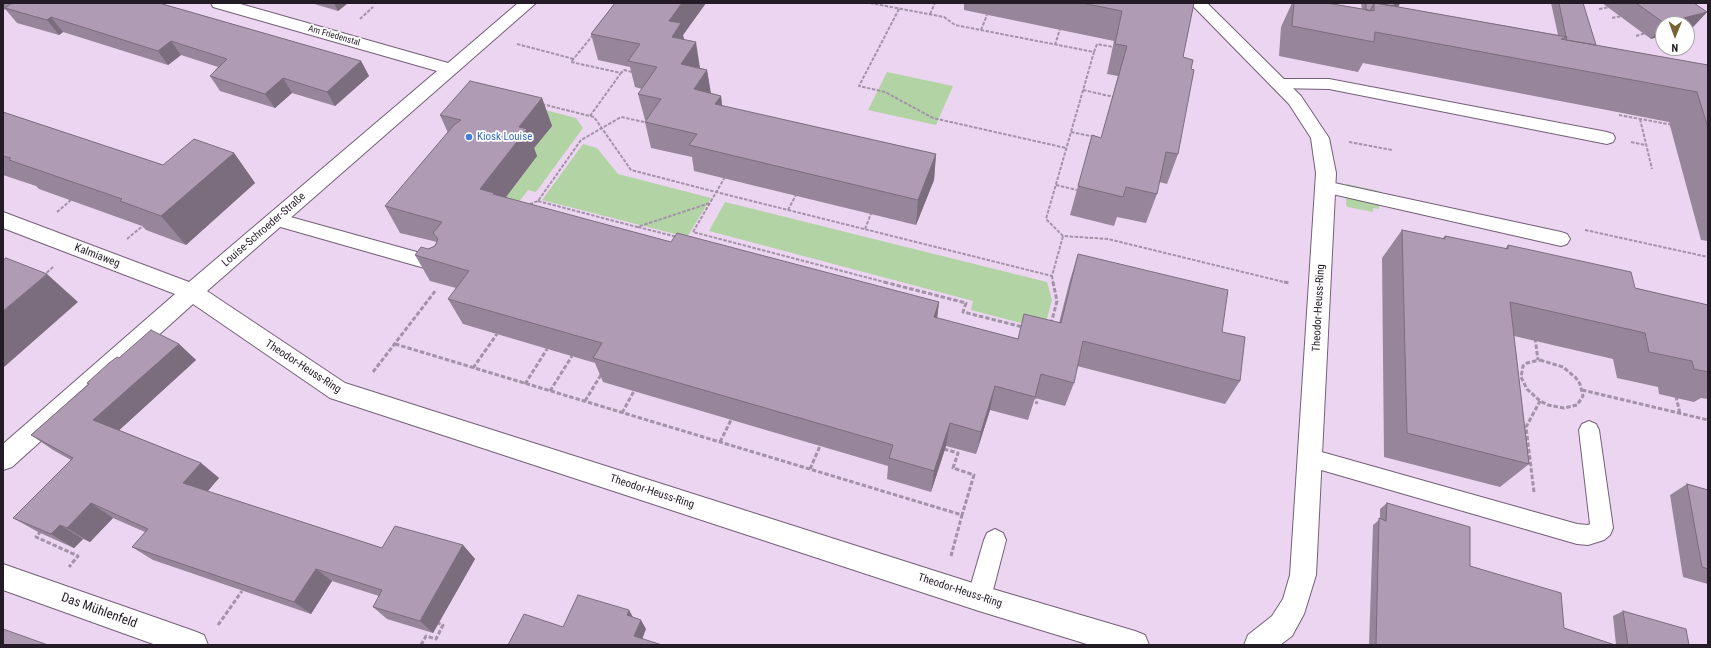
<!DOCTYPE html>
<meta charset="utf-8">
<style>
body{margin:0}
#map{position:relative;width:1711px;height:648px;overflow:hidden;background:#ecd5f1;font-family:"Roboto Condensed",sans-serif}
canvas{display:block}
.frame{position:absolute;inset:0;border:4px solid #231b25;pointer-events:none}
.north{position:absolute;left:1655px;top:16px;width:40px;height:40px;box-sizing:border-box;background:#fff;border:1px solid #a7a4a8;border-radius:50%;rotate:181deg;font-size:11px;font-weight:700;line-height:16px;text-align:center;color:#231b25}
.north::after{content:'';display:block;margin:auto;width:14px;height:18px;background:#766332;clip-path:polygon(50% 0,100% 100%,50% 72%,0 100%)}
</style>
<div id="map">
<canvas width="1711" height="648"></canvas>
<div class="frame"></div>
<div class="north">N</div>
</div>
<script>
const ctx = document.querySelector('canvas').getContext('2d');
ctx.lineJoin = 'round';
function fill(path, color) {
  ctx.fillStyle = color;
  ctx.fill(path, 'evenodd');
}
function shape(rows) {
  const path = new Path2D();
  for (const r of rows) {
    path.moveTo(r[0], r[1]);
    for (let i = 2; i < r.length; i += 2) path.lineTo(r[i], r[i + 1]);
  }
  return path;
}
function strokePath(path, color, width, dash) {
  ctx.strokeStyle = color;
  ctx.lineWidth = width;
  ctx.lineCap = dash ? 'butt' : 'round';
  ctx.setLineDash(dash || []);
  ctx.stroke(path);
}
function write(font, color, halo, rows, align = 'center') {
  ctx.font = font + ' "Roboto Condensed",sans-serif';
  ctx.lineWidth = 3.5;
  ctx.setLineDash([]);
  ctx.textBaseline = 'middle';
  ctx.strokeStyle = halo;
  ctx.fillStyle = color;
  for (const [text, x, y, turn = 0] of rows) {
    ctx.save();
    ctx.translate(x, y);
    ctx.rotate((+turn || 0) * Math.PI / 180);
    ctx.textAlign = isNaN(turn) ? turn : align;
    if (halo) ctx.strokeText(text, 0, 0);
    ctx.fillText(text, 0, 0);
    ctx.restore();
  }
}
fill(shape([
 [887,72,953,86,936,125,868,110],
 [507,100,576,118,583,128,536,192,528,190,506,219,492,215],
 [583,144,597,148,618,174,711,198,687,237,542,200],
 [1347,184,1379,191,1379,209,1373,208,1373,212,1348,207,1346,205],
 [725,202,1047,282,1052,300,1044,329,971,310,973,301,709,231]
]), '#b2d4a4');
const lane = shape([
 [1279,79,1329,79,1607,132,1613,134,1615,138,1613,142,1607,144,1329,89,1274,88,1271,84,1274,80,1279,79],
 [1325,181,1561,232,1567,234,1570,239,1567,244,1561,246,1319,191,1317,187,1319,183,1325,181],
 [276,213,442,259,448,261,451,266,448,271,442,273,270,224,267,219,270,214,276,213],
 [1589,421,1596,424,1599,430,1613,528,1610,535,1604,540,1588,545,1577,544,1311,467,1304,465,1301,458,1304,451,1311,449,1577,524,1588,525,1590,524,1579,430,1582,424,1589,421],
 [995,529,1003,533,1006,540,991,598,987,606,979,609,971,606,967,598,984,540,987,533,995,529]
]);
const street = shape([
 [211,3,237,3,448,63,518,3,536,3,207,291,345,383,979,585,1135,631,1145,635,1149,645,1090,645,979,611,330,398,193,304,12,467,3,470,3,444,175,294,3,228,3,212,189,282,437,71,213,7,211,3],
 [1190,3,1207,3,1301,96,1329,138,1336,173,1316,575,1304,614,1292,636,1280,645,1244,645,1248,635,1272,616,1283,599,1290,575,1316,173,1311,138,1289,104,1190,3],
 [3,564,194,631,204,635,208,645,156,645,3,590,3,564]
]);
strokePath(lane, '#736077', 2);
strokePath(street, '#736077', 2);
strokePath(shape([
 [870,3,944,17,955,25,1094,52,1046,219,1063,236,1108,239,1288,283],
 [899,9,859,86,885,92,933,118,1066,148],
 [1599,9,1610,7],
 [930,14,935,3],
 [1612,18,1622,16],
 [360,19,373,7],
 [981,30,987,15],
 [593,35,571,62,621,73,624,70,632,72],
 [1636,36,1646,33],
 [517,44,574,59],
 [1055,45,1060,29],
 [1094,52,1097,44,1113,47],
 [1083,90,1114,97],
 [542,104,594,117,631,170,716,192,1052,276,1063,236],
 [1619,115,1673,125],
 [590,116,621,73],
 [1640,119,1652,169],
 [1071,132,1095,137],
 [1349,142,1392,150],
 [1631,142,1646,145],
 [725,177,693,232,888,283],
 [1056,185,1077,190],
 [538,201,637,227,710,203],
 [525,206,538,201,581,140,621,117,649,123],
 [788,210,797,193],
 [57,212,71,200],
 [638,227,677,237],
 [865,229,872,211],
 [1585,230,1708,257],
 [127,239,145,224],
 [43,276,53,267],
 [1052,276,1053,283]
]), '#a493a8', 2, [3.5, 1.5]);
strokePath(shape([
 [884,282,966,303,963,312,1023,327],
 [1284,282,1290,283],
 [1051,324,1057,301,1053,282],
 [1535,338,1538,360],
 [395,344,962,515,951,556],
 [1540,360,1563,367,1576,378,1580,384,1583,396,1577,405,1564,408,1548,405,1540,401,1527,389,1521,377,1523,366,1527,363,1540,360],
 [473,368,497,334],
 [373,372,436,290],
 [525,384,547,349],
 [1582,390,1708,420],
 [550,391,572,356],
 [1034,395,1037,404],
 [1676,396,1680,414],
 [585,401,602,373],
 [622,413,634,391],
 [720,442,731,420],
 [944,449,958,453,953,468,974,475,962,515],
 [810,469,820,446],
 [1534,492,1526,427,1540,401],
 [41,531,36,537,78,556,69,567],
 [218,625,242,591],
 [421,645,426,636,436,639,443,625,438,623]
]), '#a493a8', 3, [4.5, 2]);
fill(lane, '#fff');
fill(street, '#fff');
fill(shape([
 [3,3,159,3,361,61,369,76,335,106,292,93,275,108,220,91,210,76,218,67,181,55,168,65,63,32,59,35,17,23,6,10,3,9],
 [311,3,348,3,338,11],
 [615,3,706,3,683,35,684,39,700,68,707,70,711,93,721,96,722,106,936,154,934,180,916,225,694,171,692,157,651,148,645,122,646,120,645,120,638,94,642,89,635,87,630,67,598,60,591,34],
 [964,3,1194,3,1183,57,1178,154,1167,184,1159,182,1157,194,1146,223,1117,217,1114,226,1070,215,1092,135,1101,138,1118,76,1107,74,1114,41,964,10],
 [1292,3,1327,3,1362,9,1361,3,1400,3,1398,7,1558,35,1551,3,1583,3,1596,45,1708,65,1708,241,1701,240,1669,122,1363,63,1358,72,1279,56,1281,27],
 [1602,3,1694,3,1707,12,1693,27,1687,24,1663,24,1663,35,1651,39],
 [542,98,552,126,534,148,537,156,505,198,671,242,939,302,937,318,1018,339,1059,323,1070,280,1078,254,1222,332,1240,381,1225,404,1077,366,1074,383,1065,406,1035,398,1028,420,990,410,976,454,946,446,931,492,887,479,888,466,603,382,595,363,463,324,448,299,456,288,430,281,415,255,428,249,435,246,437,242,400,233,385,206,448,133,440,115],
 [3,112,163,165,234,153,255,183,186,245,146,230,142,226,39,189,36,186,3,175],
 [1402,230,1442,239,1445,236,1505,249,1508,245,1635,288,1708,305,1708,399,1701,398,1694,402,1659,394,1658,387,1617,378,1613,359,1514,336,1529,464,1500,487,1384,457,1382,258],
 [179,344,196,360,119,430,201,463,219,478,207,491,382,548,463,545,475,559,433,633,387,619,373,607,379,596,332,581,311,614,153,560,132,547,145,532,113,518,90,542,83,539,74,548,38,532,13,518,71,460,53,450,31,435,88,384,87,383,119,358],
 [1687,484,1708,490,1708,584,1683,577,1670,495],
 [1387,503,1470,566,1564,628,1615,645,1369,645,1373,525,1380,519,1380,509],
 [1623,611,1689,645,1616,645,1613,616]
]), '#97859b');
fill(shape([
 [334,3,348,3,338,11],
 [682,3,706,3,683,35,686,50,677,63,669,21],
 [1400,3,1396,12,1374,11,1374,10],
 [1707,12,1693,27,1687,29,1687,24,1663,24,1664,23],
 [51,17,63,32,59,35,47,20],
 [1663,24,1663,35,1651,39],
 [171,41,181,55,168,65,158,51],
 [696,42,700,68,681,64],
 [361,61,369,76,335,106,327,92],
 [707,70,711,96,694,89],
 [283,78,292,93,275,108,265,94],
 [721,96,724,122,715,104],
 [542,98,552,126,534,148,537,156,500,205,480,189,519,127],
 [234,153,255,183,186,245,161,216],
 [936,154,934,180,916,225,918,200],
 [47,274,78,302,3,368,3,311],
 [939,302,936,327,934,317],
 [179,344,196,360,114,435,93,420],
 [995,386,990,410,976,454,981,432],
 [950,423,946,446,931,492,934,471],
 [201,463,219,478,202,498,183,483],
 [91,503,113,518,90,542,67,528],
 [60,525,83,539,74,548,51,534],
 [463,545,475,559,433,633,420,621],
 [316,569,332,581,311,614,294,602],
 [629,610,634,619,627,615],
 [641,620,646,629,640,645,634,636]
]), '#7b6c7e');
const building = shape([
 [12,3,159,3,361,61,327,92,283,78,265,94,210,76,227,59,171,41,158,51,51,17,47,20,5,8,12,3],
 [615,3,682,3,669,21,681,23,672,37,696,42,681,64,707,70,694,89,721,96,715,104,936,154,918,200,689,145,697,134,645,122,661,99,638,94,657,67,628,61,640,44,591,34,615,3],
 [1082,3,1194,3,1183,57,1193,60,1191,69,1194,70,1178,154,1166,152,1157,194,1126,187,1123,197,1078,186,1092,135,1101,138,1127,46,1115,44,1122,11,1082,3],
 [1294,3,1327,3,1374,11,1374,3,1376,3,1567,37,1561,39,1708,65,1708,128,1697,92,1375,32,1374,42,1292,26,1294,3],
 [1366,3,1374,3,1370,11,1366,10,1366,3],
 [1376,3,1400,3,1391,6,1376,3],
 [1559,3,1583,3,1596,45,1566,40,1567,37,1566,37,1559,3],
 [1636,3,1694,3,1707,12,1664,23,1636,3],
 [470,81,542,98,519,127,527,129,480,189,494,193,493,194,671,242,677,233,939,302,934,317,1018,339,1024,314,1061,323,1078,254,1228,290,1222,332,1245,337,1240,381,1083,341,1074,383,1041,374,1035,397,995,386,981,432,950,423,934,471,889,458,893,445,593,358,602,343,448,299,469,271,415,255,421,247,428,249,435,246,438,239,433,233,442,222,385,206,454,125,461,120,440,115,470,81],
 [3,112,163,165,194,139,234,153,161,216,120,201,122,199,9,160,11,158,3,156,3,112],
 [1402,230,1445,239,1445,236,1508,249,1508,245,1631,272,1635,288,1708,305,1708,372,1694,369,1692,361,1649,352,1645,333,1510,302,1529,464,1407,433,1402,230],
 [6,258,47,274,3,311,3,260,6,258],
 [151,330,179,344,93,420,201,463,183,483,382,548,395,526,463,545,420,621,373,607,382,590,316,569,294,602,132,547,148,529,91,503,67,528,60,525,51,534,13,518,73,458,31,435,89,384,87,383,109,363,117,357,119,358,151,330],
 [1687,484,1708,490,1708,569,1702,567,1687,484],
 [1387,503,1470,527,1470,566,1561,593,1564,628,1615,645,1376,645,1379,518,1386,521,1387,503],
 [578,595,629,610,627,615,641,620,634,636,662,645,508,645,524,614,563,627,578,595],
 [1623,611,1686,629,1689,645,1628,645,1623,611],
 [3,629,48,645,3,645,3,629]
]);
fill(building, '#b09bb4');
strokePath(building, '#7b6c7e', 1);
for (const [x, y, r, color] of [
 [469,137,4,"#3f7fe0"]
]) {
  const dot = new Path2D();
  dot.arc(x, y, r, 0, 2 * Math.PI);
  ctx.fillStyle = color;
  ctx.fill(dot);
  strokePath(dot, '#fff', 1.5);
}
write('9px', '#231b25', '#fff', [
 ["Am Friedenstal",334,36,16]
]);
write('11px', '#366cbe', '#fff', [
 ["Kiosk Louise",477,137]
], 'left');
write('11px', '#231b25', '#fff', [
 ["Louise-Schroeder-Straße",264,230,-41],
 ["Kalmiaweg",97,256,21],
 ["Theodor-Heuss-Ring",1319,308,-87],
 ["Theodor-Heuss-Ring",303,367,33],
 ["Theodor-Heuss-Ring",652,492,18],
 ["Theodor-Heuss-Ring",960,591,18]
]);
write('13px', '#231b25', '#fff', [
 ["Das Mühlenfeld",99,611,20]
]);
</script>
